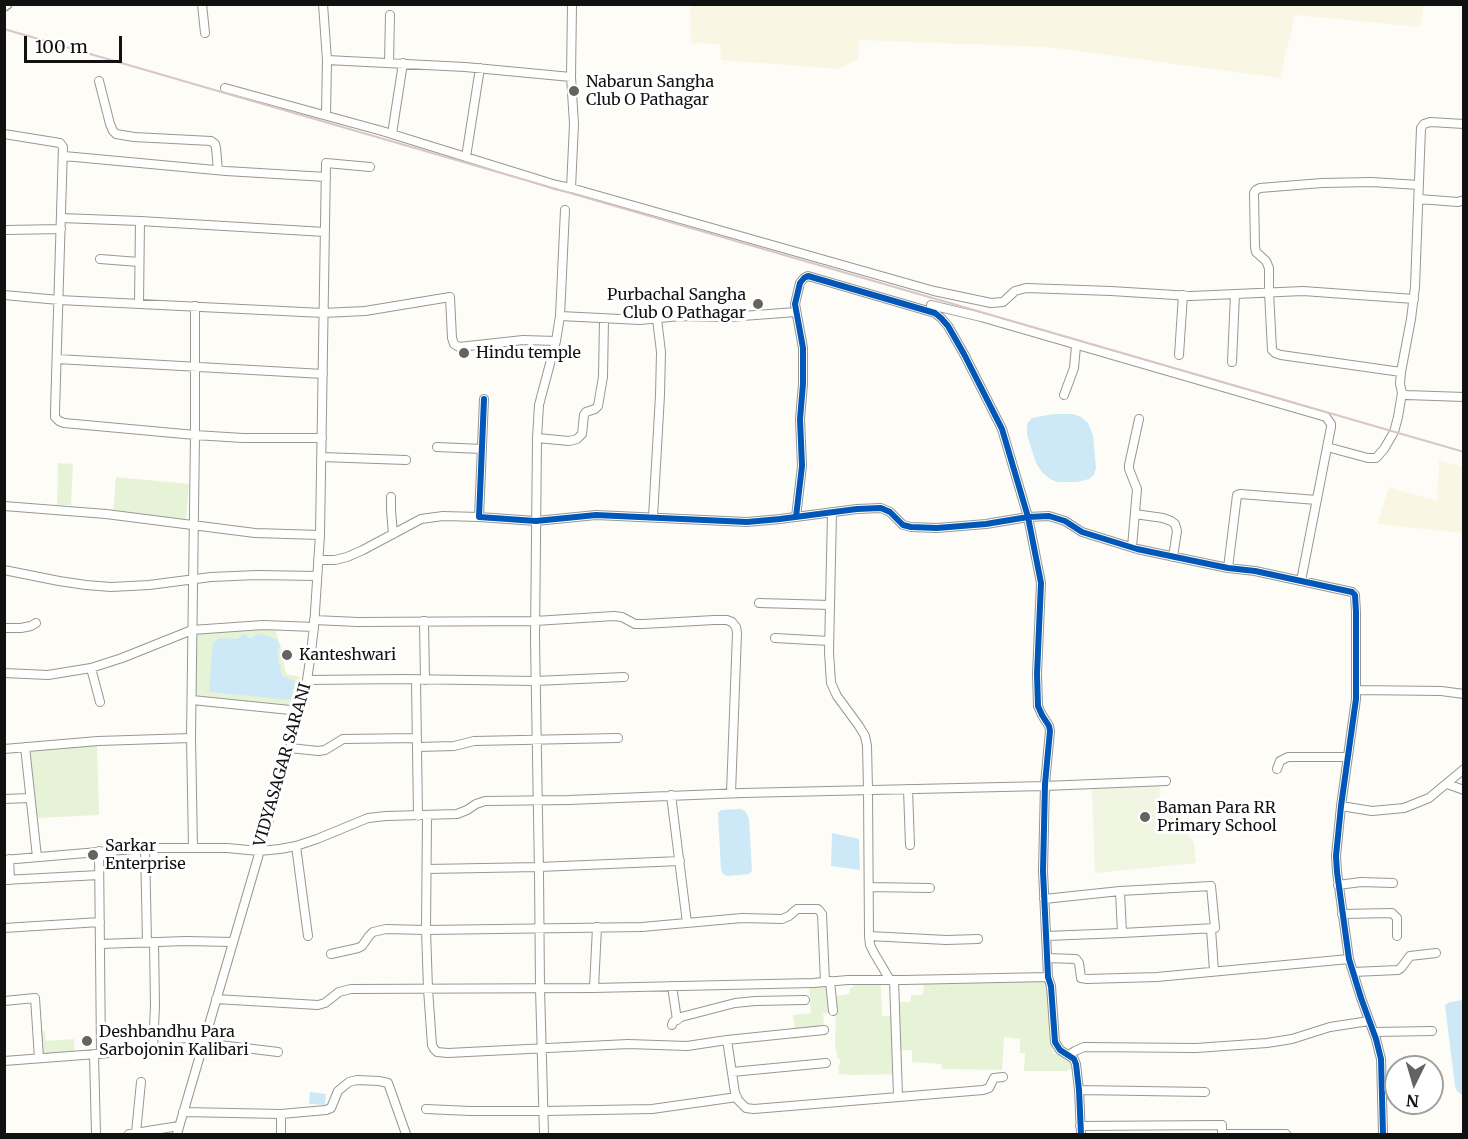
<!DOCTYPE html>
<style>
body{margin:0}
#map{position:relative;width:1468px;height:1139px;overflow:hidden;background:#fdfcf7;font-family:Merriweather,serif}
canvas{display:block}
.frame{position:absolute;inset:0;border:6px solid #111;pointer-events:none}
.north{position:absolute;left:1384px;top:1055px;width:60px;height:60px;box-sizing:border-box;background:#fff;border:2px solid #a0a0a0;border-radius:50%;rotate:185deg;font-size:16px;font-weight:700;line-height:24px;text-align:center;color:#111}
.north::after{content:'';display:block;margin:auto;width:21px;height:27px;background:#646362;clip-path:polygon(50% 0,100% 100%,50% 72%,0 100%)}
.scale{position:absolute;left:24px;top:36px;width:98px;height:27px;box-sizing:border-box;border:3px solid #111;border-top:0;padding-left:8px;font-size:18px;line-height:21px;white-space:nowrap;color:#111;-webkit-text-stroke:4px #fff;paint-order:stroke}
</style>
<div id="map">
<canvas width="1468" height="1139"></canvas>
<div class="frame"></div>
<div class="north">N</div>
<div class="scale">100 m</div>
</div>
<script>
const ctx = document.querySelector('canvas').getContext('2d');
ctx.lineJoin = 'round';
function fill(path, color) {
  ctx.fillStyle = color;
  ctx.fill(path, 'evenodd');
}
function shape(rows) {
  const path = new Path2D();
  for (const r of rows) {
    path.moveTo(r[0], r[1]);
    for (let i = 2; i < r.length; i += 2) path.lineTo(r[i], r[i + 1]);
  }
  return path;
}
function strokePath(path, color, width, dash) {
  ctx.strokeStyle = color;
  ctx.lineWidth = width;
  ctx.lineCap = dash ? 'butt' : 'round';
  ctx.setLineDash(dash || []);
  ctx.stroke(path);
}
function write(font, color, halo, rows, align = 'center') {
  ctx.font = font + ' Merriweather,serif';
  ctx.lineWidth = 6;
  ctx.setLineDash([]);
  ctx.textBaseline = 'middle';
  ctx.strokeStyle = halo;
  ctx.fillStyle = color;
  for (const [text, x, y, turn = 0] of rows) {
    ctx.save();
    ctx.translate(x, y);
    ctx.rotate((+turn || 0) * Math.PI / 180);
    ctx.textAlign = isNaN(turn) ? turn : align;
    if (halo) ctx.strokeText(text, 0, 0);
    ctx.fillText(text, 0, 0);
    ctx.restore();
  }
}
fill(shape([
 [737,4,751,5,1424,5,1420,27,1295,15,1280,78,1047,47,859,40,858,59,840,69,721,60,720,44,691,43,690,5],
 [1439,460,1463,467,1463,533,1377,524,1389,487,1437,501]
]), '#f9f7e4');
fill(shape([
 [58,463,73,464,71,505,57,505],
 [116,477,189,484,186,519,113,512],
 [274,627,281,647,286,674,300,677,293,706,195,698,196,635,197,633],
 [97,745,99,815,35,818,27,752],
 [1046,979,1047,984,1050,1036,1053,1053,1070,1060,1072,1066,1071,1069,1066,1071,1024,1071,1025,1053,1020,1053,1020,1039,1004,1037,1002,1070,942,1069,941,1064,912,1062,912,1050,900,1050,899,1061,902,1067,900,1068,899,1074,852,1075,839,1074,838,1065,840,1065,840,1060,837,1057,835,1042,836,1012,823,1014,824,1028,795,1030,793,1015,811,1013,809,984,834,983,835,996,849,994,850,989,853,987,853,982,881,983,882,1016,894,1016,894,1005,901,1002,911,1002,911,995,923,995,924,982],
 [45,1031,46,1041,74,1039,75,1055,42,1055,40,1032]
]), '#e7f3d7');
fill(shape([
 [1160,785,1159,805,1165,806,1166,803,1175,803,1173,823,1182,824,1194,843,1196,863,1095,873,1092,788]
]), '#f0f6e1');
fill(shape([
 [1053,414,1073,414,1081,417,1088,423,1093,436,1096,468,1094,475,1089,479,1077,482,1057,482,1050,479,1042,472,1036,463,1027,435,1027,424,1032,418],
 [245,634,247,635,248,638,252,638,256,635,260,634,273,638,278,641,280,647,277,650,279,664,281,665,280,668,282,676,295,681,291,700,209,692,213,642,221,638,237,639],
 [741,809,746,812,749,819,752,871,749,874,727,876,723,874,721,869,718,813,721,810],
 [832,833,859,839,860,870,831,866],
 [1463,1000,1464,1000,1463,1096,1457,1091,1455,1086,1445,1005,1450,1002],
 [310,1092,326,1094,325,1105,309,1104]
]), '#cde8f7');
const minor = shape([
 [202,4,205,33],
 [323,4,327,60,326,115],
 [327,60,465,67,571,77],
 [389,63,390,15],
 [99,81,110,124,113,131,116,134,134,137,211,141,215,144,216,148,218,170],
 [225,88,382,131,556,185,571,188,934,291,991,303,1003,302,1015,291,1026,288,1111,291,1191,296,1303,291,1414,299],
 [1464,124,1430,122,1424,124,1421,128,1415,287,1411,319,1401,372,1400,384,1402,393,1406,395,1464,397],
 [4,134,60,143,63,147,55,411,55,417,59,421,64,423,195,435,243,438,322,438],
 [392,134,403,63],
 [64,156,226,171,326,177],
 [466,157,480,68],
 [571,188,574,124,571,77,572,4],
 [1419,199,1458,202,1464,200],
 [61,218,140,221,325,232],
 [6,230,61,229],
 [100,259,139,262],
 [4,295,59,300,323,313,365,311,450,297,452,338,454,344,459,347,523,340,556,341],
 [139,304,140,221],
 [931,305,981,317,1326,417,1331,424,1331,427,1301,581],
 [560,316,640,320,680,316,729,317,796,312],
 [1179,355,1183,295],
 [57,359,323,374],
 [1232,362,1235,294],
 [1401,372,1281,355,1275,353,1272,350,1269,292,1269,268,1266,261,1256,252,1255,247,1254,193,1256,190,1260,188,1322,183,1371,182,1419,185],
 [1064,395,1074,368,1076,346],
 [484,399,479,517,536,521,596,515,747,522,780,519,857,509,881,508,890,512,903,525,911,527,937,528,986,524,1028,517,1041,583,1037,674,1038,706,1042,715,1049,726,1050,731,1045,784,1043,871,1048,977,1051,986,1055,1042,1060,1050,1074,1059,1076,1064,1079,1090,1081,1134],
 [537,438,569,441,577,439,582,434,584,415,586,412,595,409,598,406,603,377,604,319],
 [437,447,482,449],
 [1327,447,1368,458,1376,458,1384,449,1394,432,1398,417,1402,393],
 [321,457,406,460],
 [391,497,391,510,393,534],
 [4,506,106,514,255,533,320,535],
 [832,512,829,652,831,683,837,696,859,726,865,736,867,746,868,789,869,936,870,945,874,953,890,980],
 [1135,514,1163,518,1171,521,1175,524,1177,531,1173,557],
 [653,517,660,395,661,352,657,319],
 [796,517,802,466,800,419,803,384,803,348,795,304,800,283,804,278,808,276,935,313,941,318,948,326,964,354,1002,429,1028,517,1049,516,1065,521,1082,532,1137,549,1199,562,1228,568,1255,571,1352,592,1355,595,1356,612,1356,699,1341,806,1336,856,1337,872,1349,959,1361,998,1376,1039,1381,1059,1383,1134],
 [1132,547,1137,489,1129,469,1129,465,1139,419],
 [318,560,335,560,347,557,363,550,421,519,443,516,479,517],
 [1228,568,1237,495,1240,494,1317,500],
 [4,570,59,581,86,585,111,587,149,585,211,577,257,575,317,576],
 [759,603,830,605],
 [314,620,358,622,535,621,614,616,622,617,635,624,643,624,714,620,727,620,732,622,736,627,737,633,731,793],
 [424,621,425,680],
 [4,628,21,628,31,626,36,623],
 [775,638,829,641],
 [91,668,100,702],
 [4,673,48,675,91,668,122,658,192,630,263,625,314,627],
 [307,680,403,679,535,681,624,677],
 [416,680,418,816],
 [1357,690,1441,691,1464,694],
 [192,700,300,711],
 [25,747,37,857],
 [418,747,454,746,474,741,618,738],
 [290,748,318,751,325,750,343,739,417,738],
 [4,749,98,741,191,738],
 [1277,769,1280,761,1288,757,1348,757],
 [1447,784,1464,790],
 [908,789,910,845],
 [671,795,687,923],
 [4,799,30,798],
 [1341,806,1372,811,1404,808,1429,798,1464,769],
 [427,816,426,930,428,989,432,1045,434,1049,437,1052,448,1053,628,1044,687,1046,727,1040,824,1030],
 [296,846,308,936],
 [145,848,147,942],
 [193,848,191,738,195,435,195,306],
 [99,851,101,1054],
 [9,859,10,880],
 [4,860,145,848,227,848,259,851,280,849,296,846,317,839,368,818,386,816,457,814,467,810,476,804,485,801,569,800,743,793,1045,786,1166,781],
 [427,869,539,867,680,861],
 [4,880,99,875],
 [1338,885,1361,882,1393,883],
 [869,887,930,888],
 [1120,891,1122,933],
 [1044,899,1120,891,1211,886,1215,928,1122,933,1046,936],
 [1342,914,1392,913,1397,918,1397,936],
 [4,928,100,922],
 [1211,929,1214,971],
 [869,936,946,940,978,939],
 [100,944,186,941,232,942],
 [331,954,358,948,362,946,369,936,373,932,386,929,426,930,642,927,742,918,782,919,789,916,797,909,818,909,822,914,825,982],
 [1047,958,1076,959,1079,963,1081,978,1087,979,1157,977,1349,959],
 [1353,972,1398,970,1401,968,1410,956,1436,953],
 [894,980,898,1096],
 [830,981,833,1011],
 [672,986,677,1020],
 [594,988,597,927],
 [216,999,318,1005,325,1003,339,992,351,989,594,988,813,983,848,980,904,980,1048,977],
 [4,1001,35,998,39,1058],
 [672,1025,673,1022,681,1017,735,1003,755,1001,805,1000],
 [1374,1032,1432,1031],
 [727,1040,735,1093,738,1100,746,1108,754,1109,983,1090,989,1088,994,1078,1003,1077],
 [203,1043,278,1052],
 [153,1049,155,1006,154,942],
 [94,1054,96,1134],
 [1069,1055,1075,1051,1084,1047,1196,1048,1267,1043,1292,1039,1330,1027,1369,1021],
 [4,1061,202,1046],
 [732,1072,826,1063],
 [1383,1084,1396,1084],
 [1079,1090,1205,1092],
 [426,1109,470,1111,544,1111,652,1109,737,1097],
 [183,1112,281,1114,326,1110,331,1108,338,1091,349,1082,357,1080,379,1081,388,1083,406,1134],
 [281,1114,281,1134],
 [1080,1126,1222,1125,1222,1134,1286,1134],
 [136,1133,141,1082],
 [129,1134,179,1126],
 [177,1134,290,748,307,680,310,660,314,627,320,535,326,163,370,167],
 [544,1134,540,988,539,873,535,639,537,438,539,405,556,341,560,316,565,210]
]);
const tertiary = shape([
 [4,6,7,4]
]);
strokePath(minor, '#979795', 10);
strokePath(tertiary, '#979795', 12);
strokePath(minor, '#fffffe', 8);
strokePath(tertiary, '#fffffe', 9);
strokePath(shape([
 [4,29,1464,452]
]), '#d9c6c7', 2);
strokePath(shape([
 [484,399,479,517,536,521,596,515,747,522,780,519,857,509,881,508,890,512,903,525,911,527,937,528,986,524,1028,517,1041,583,1037,674,1038,706,1042,715,1049,726,1050,731,1045,784,1043,871,1048,977,1051,986,1055,1042,1060,1050,1074,1059,1076,1064,1079,1090,1081,1134],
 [796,517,802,466,800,419,803,384,803,348,795,304,800,283,804,278,808,276,935,313,941,318,948,326,964,354,1002,429,1028,517,1049,516,1065,521,1082,532,1137,549,1199,562,1228,568,1255,571,1352,592,1355,595,1356,612,1356,699,1341,806,1336,856,1337,872,1349,959,1361,998,1376,1039,1381,1059,1383,1134]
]), '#0057b8', 6);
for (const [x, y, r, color] of [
 [574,91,6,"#646362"],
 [758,304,6,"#646362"],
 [464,353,6,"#646362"],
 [287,655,6,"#646362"],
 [1145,817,6,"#646362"],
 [93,855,6,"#646362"],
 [87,1041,6,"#646362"]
]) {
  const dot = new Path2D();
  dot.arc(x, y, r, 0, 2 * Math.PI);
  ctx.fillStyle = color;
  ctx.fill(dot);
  strokePath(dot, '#fff', 2);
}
write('16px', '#111', '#fff', [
 ["Nabarun Sangha",586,82],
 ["Club O Pathagar",586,100],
 ["Purbachal Sangha",746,295,"right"],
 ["Club O Pathagar",746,313,"right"],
 ["Hindu temple",476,353],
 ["Kanteshwari",299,655],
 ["Baman Para RR",1157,808],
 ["Primary School",1157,826],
 ["Sarkar",105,846],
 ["Enterprise",105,864],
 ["Deshbandhu Para",99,1032],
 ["Sarbojonin Kalibari",99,1050]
], 'left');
write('16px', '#111', '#fff', [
 ["VIDYASAGAR SARANI",283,765,-74]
]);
</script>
